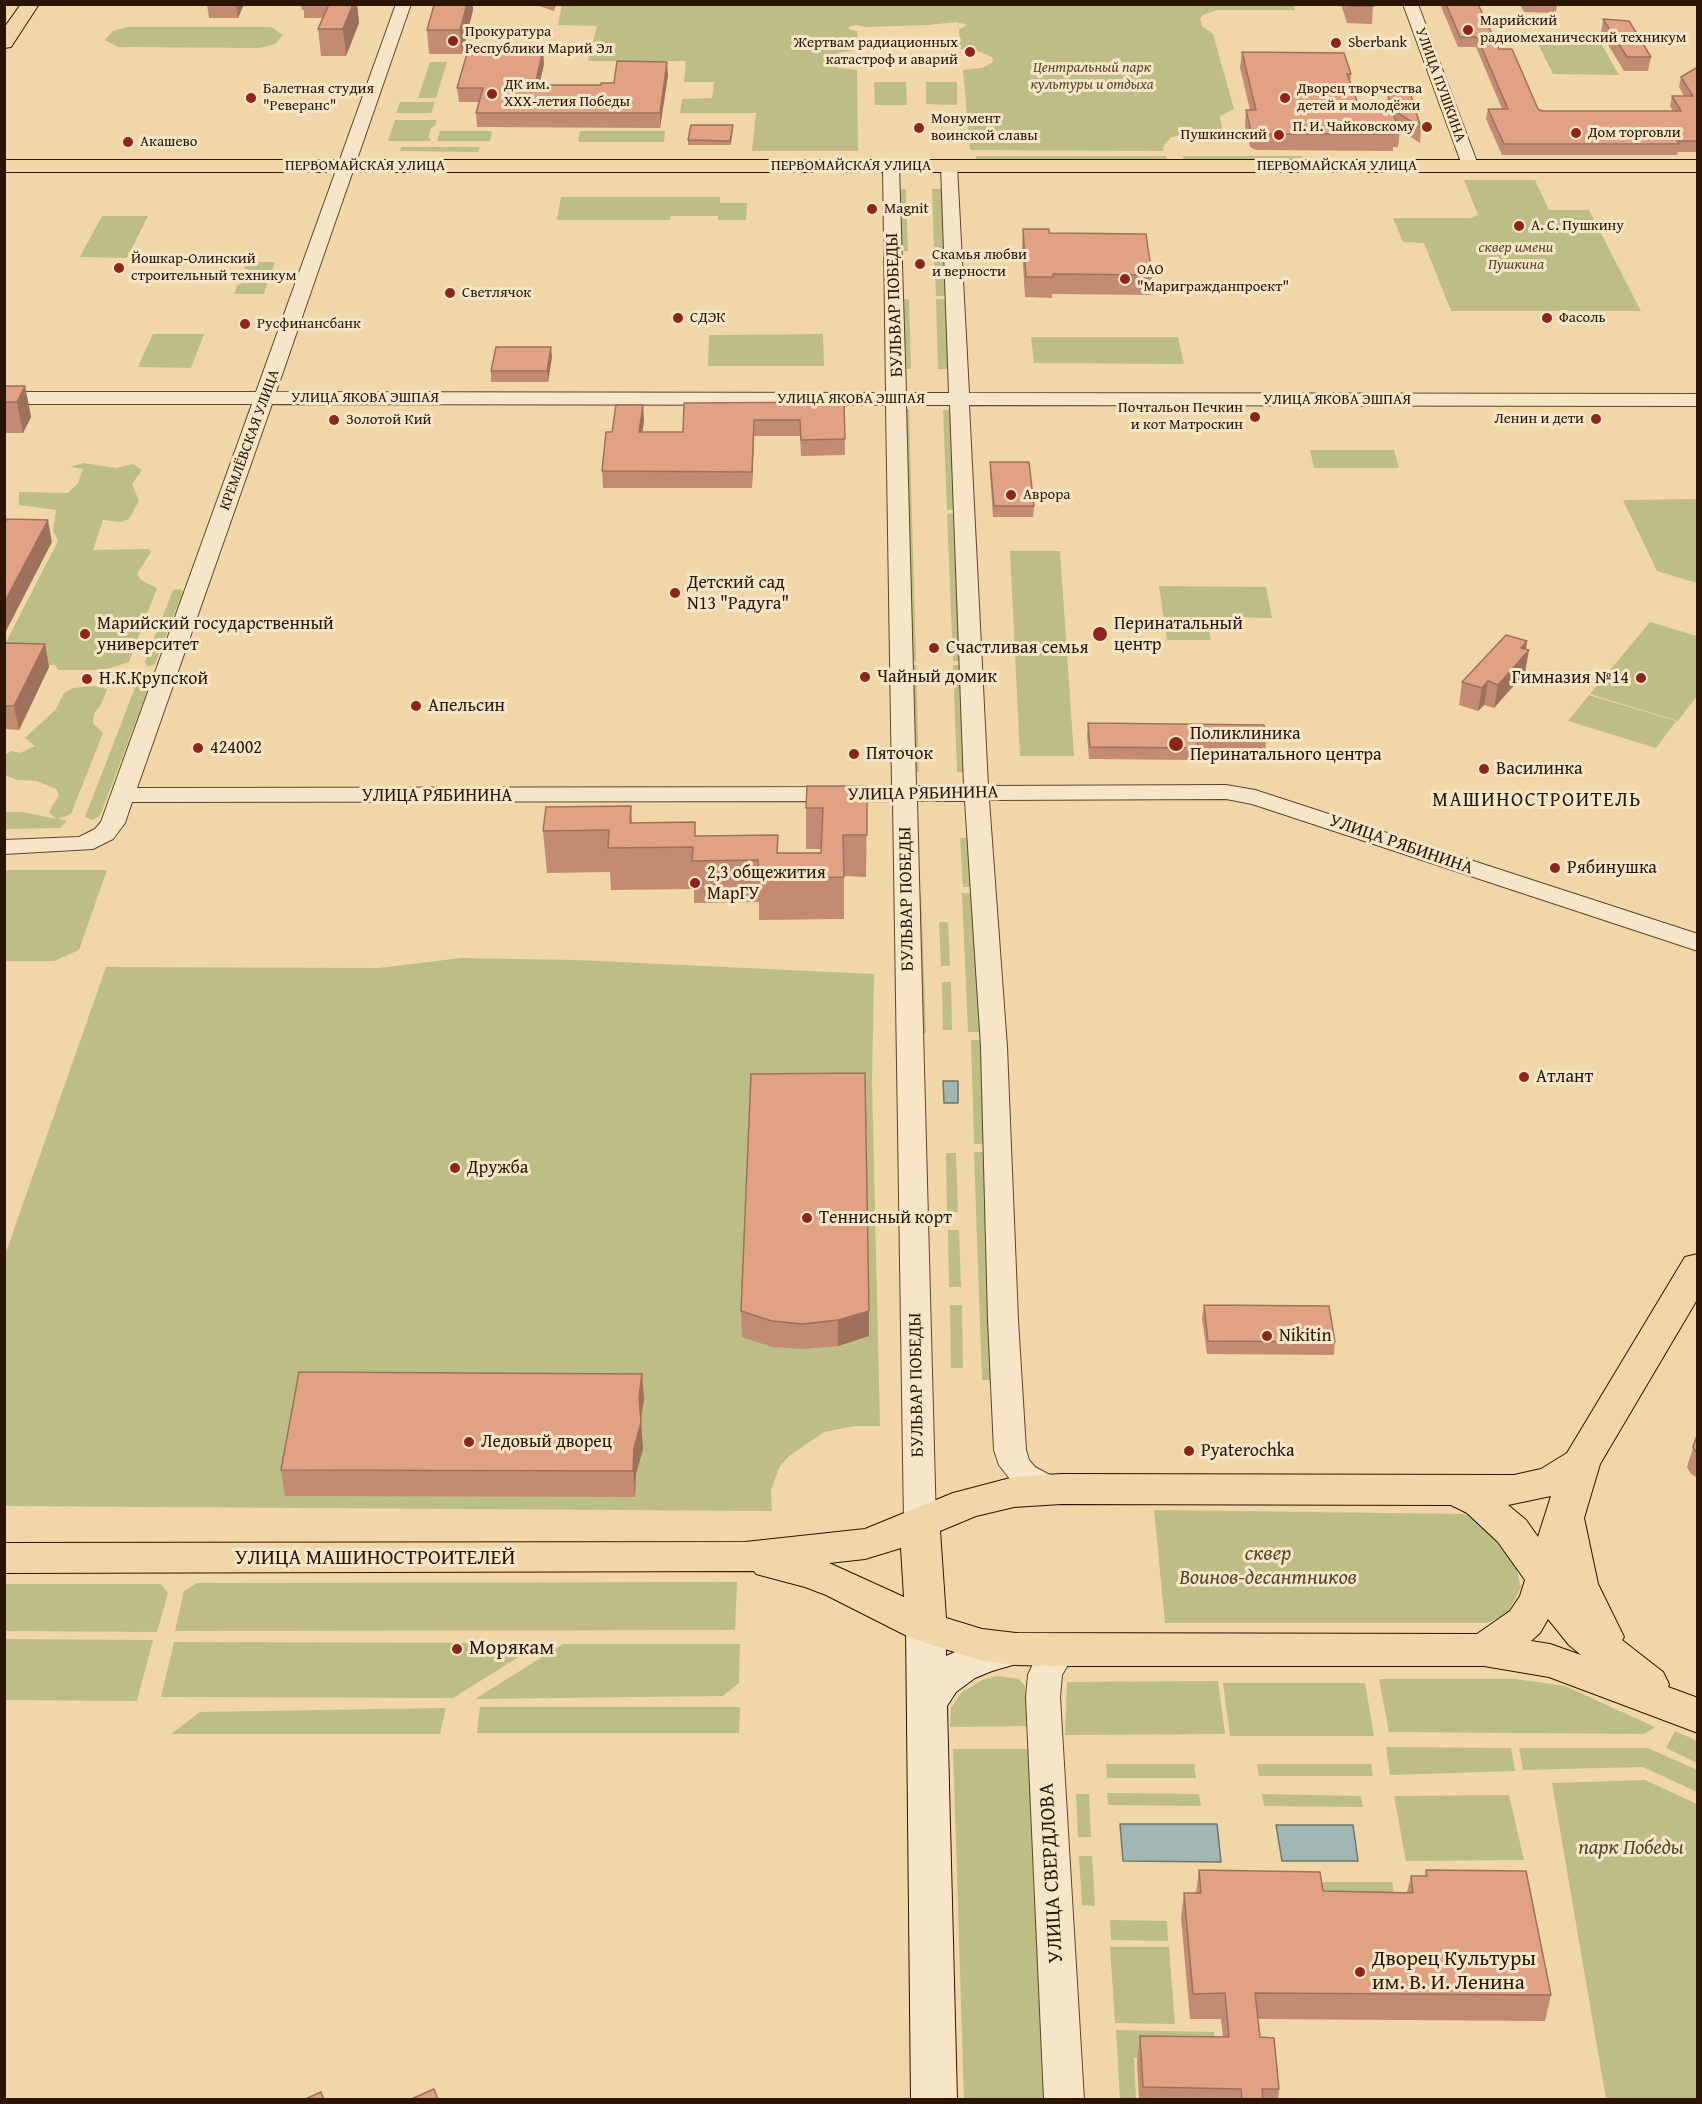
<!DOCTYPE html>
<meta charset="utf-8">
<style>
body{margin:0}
#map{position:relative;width:1702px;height:2104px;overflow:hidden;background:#f1d7a7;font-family:"Gentium Book Plus",serif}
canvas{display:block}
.frame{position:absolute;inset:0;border:6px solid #2a1502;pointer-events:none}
</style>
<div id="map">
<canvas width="1702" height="2104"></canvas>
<div class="frame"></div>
</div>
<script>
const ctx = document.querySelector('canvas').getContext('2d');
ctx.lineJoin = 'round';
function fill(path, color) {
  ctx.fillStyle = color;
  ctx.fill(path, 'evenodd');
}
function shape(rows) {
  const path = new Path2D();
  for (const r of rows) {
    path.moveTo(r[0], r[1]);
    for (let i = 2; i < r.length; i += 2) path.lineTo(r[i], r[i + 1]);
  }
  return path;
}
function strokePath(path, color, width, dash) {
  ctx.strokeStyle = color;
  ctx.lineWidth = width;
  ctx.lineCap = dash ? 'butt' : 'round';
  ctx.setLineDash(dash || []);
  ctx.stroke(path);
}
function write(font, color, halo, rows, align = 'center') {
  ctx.font = font + ' "Gentium Book Plus",serif';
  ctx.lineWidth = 6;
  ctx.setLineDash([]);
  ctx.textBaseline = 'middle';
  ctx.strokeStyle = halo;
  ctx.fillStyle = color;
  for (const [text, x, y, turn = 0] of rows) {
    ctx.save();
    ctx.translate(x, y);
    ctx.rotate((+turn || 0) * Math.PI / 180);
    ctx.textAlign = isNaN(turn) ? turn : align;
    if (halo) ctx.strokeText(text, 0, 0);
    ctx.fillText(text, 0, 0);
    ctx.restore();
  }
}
fill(shape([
 [562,4,1293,4,1295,10,1217,10,1203,15,1200,18,1202,26,1213,34,1234,109,1220,116,1222,129,1171,137,1164,145,1163,151,970,150,963,70,982,68,993,62,992,57,981,52,960,49,959,29,968,25,956,22,929,25,867,27,856,25,849,27,849,29,857,31,857,50,841,52,829,57,829,62,839,68,857,70,858,151,752,151,756,113,680,113,682,99,712,98,714,82,684,82,686,61,588,61,597,26,558,25],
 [128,27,271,27,283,35,275,44,259,48,118,47,105,40,113,31],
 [1536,40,1599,40,1619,75,1553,74],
 [430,62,447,62,436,98,418,98],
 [874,82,906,82,907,105,875,105],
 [926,82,957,82,957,105,926,104],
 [400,102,435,102,431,113,396,113],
 [395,120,437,120,435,126,431,128,428,138,431,138,430,141,388,141],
 [440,131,492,131,490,141,437,141],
 [580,131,665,131,664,142,578,142],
 [401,147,480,147,478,152,400,151],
 [976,156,1166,156,1167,162,976,162],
 [1183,156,1301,156,1302,160,1184,161],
 [1464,180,1535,180,1549,210,1589,210,1641,311,1451,311,1424,243,1403,242,1393,218,1471,218,1478,215],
 [896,189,906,189,908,251,897,251],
 [932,189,942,189,944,251,934,251],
 [561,197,720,197,720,203,747,203,746,220,718,220,718,216,671,216,670,220,557,220],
 [102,216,148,216,127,258,80,257],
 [934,253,944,253,946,296,936,296],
 [247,262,275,262,271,274,247,274,248,269,244,269],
 [268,281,264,294,234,294,237,286,243,282],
 [898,299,909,299,911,369,900,369],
 [936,299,946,299,949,369,938,369],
 [153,334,204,334,191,368,138,367],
 [823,334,824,366,708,366,709,335],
 [1031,337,1178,337,1184,364,1034,363],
 [901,409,909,409,916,661,906,661],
 [943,410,951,410,955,510,947,510],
 [1310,450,1394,450,1399,468,1314,468],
 [83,463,116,468,133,464,142,470,132,484,139,501,129,519,121,522,103,520,93,550,149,549,151,552,137,574,141,580,157,588,129,662,104,670,58,670,55,665,5,664,5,644,58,541,53,531,56,510,19,505,19,492,68,493,78,483,83,469,70,467],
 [1697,499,1698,499,1697,583,1657,571,1623,500],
 [956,513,962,661,953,661,947,514],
 [1010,551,1060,551,1074,756,1020,756],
 [1159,586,1266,587,1272,618,1207,617,1211,640,1167,640],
 [179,589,183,591,155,664,148,667,145,662,173,590],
 [1650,622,1697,636,1697,696,1678,721,1590,694],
 [906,665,916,665,919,772,909,772],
 [953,665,962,665,966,773,957,772],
 [144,684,148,689,100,816,92,820,85,817,136,685],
 [94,686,107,689,102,703,94,714,93,723,103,733,71,814,58,819,67,821,60,828,5,829,5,812,22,812,56,819,49,812,59,795,56,789,37,781,17,780,5,775,5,755,11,751,20,753,35,746,25,738,56,709,64,693,73,688],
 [1589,695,1676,721,1656,748,1568,721],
 [960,838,971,838,974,887,963,887],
 [5,870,107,870,79,950,54,961,5,961],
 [909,892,921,892,926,1033,913,1033],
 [962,893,975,893,983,1032,968,1032],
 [939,922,948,922,950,966,941,966],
 [461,958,576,960,874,974,872,1081,880,1426,855,1426,824,1432,789,1456,780,1466,771,1490,772,1511,5,1506,5,1255,106,967,379,968],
 [942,982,951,982,952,1030,943,1030],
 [971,1040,985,1040,988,1144,974,1144],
 [974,1152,988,1152,997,1380,982,1380],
 [946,1153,956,1153,958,1212,947,1212],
 [948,1230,959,1230,961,1287,949,1287],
 [950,1305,962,1305,963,1368,951,1368],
 [1154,1510,1464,1514,1491,1524,1512,1552,1521,1587,1508,1613,1487,1623,1165,1623],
 [737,1582,735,1630,175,1631,184,1591,197,1583],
 [5,1584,161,1584,168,1593,157,1632,5,1631],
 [5,1639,153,1640,137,1701,5,1700],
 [174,1642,541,1643,453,1698,161,1697],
 [563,1644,740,1644,739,1683,723,1696,475,1699],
 [997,1676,1019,1679,1025,1686,1029,1726,950,1727,951,1708,961,1693,982,1680],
 [1379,1679,1516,1679,1565,1686,1655,1727,1644,1734,1389,1732],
 [1218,1681,1225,1734,1065,1735,1067,1682],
 [1223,1683,1365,1683,1374,1736,1230,1736],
 [480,1707,740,1707,739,1733,477,1733],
 [446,1708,440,1734,171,1734,200,1712],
 [1675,1731,1697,1741,1697,1763,1666,1748],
 [1386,1747,1511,1748,1515,1771,1390,1775],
 [1519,1748,1648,1748,1697,1770,1697,1792,1643,1767,1523,1770],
 [953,1749,1029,1749,1048,2099,964,2099],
 [1106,1764,1194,1764,1196,1778,1107,1778],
 [1257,1764,1371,1764,1373,1776,1259,1776],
 [1645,1780,1697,1804,1697,2099,1606,2099,1552,1783],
 [1107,1793,1199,1794,1201,1806,1108,1805],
 [1076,1794,1089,1794,1091,1837,1078,1837],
 [1262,1794,1361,1796,1363,1807,1264,1806],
 [1509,1795,1524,1860,1406,1861,1394,1796],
 [1079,1856,1092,1856,1095,1906,1082,1905],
 [1306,1882,1392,1882,1395,1897,1308,1896],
 [1110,1920,1167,1921,1168,1941,1111,1940],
 [1110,1947,1169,1947,1175,2024,1115,2023],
 [1116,2030,1214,2032,1216,2059,1134,2058,1136,2099,1120,2099]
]), '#bcbe85');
const water = shape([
 [943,1081,958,1081,958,1103,944,1103,943,1081],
 [1120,1824,1217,1824,1221,1862,1123,1861,1120,1824],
 [1276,1825,1353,1825,1358,1861,1282,1861,1276,1825]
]);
fill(water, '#a0b7b4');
strokePath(water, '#71766d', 1.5);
const tertiary = shape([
 [396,4,411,4,276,392,886,393,883,166,891,161,899,166,906,393,949,393,941,166,949,161,957,166,969,393,1698,394,1698,406,969,405,988,786,1226,785,1255,790,1698,934,1698,951,1252,804,1226,799,989,800,1007,1047,1018,1320,1026,1450,1029,1460,1035,1467,1048,1474,1071,1481,1076,1489,1071,1497,1060,1501,1027,1491,1013,1483,999,1465,994,1450,988,1320,981,1047,965,801,917,801,936,1524,931,1533,920,1536,909,1533,904,1524,893,801,132,802,125,823,113,839,93,849,4,854,4,840,79,837,95,829,101,822,252,404,4,404,4,392,256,392,396,4],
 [272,404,886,405,892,787,137,788,272,404],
 [906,405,950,405,964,786,916,786,906,405],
 [1403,4,1418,4,1478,165,1476,169,1464,169,1462,165,1403,4],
 [1060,1637,1072,1641,1077,1650,1062,1675,1060,1697,1084,2100,1044,2100,1026,1697,1028,1675,1039,1650,1048,1641,1060,1637]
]);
const secondary = shape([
 [926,1612,940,1616,946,1627,946,1656,969,1646,1016,1633,1030,1638,1036,1649,1030,1660,992,1671,975,1678,956,1692,947,1706,957,2100,911,2100,906,1627,912,1616,926,1612]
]);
const primary = shape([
 [21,4,39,4,11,47,4,48,4,28,21,4],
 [4,160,1698,160,1698,172,4,172,4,160],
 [1698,1254,1698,1298,1600,1464,1584,1518,1598,1584,1624,1637,1622,1640,1663,1672,1669,1684,1668,1687,1698,1698,1698,1733,1549,1677,1484,1666,1060,1666,1016,1665,982,1661,911,1638,826,1595,805,1587,756,1574,754,1571,4,1573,4,1543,745,1542,865,1529,953,1493,1014,1477,1061,1474,1514,1475,1541,1469,1567,1453,1685,1257,1698,1254],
 [1551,1496,1538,1537,1526,1520,1508,1505,1551,1496],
 [1061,1504,1451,1505,1467,1513,1498,1542,1525,1580,1520,1596,1510,1611,1477,1634,1016,1633,982,1629,946,1618,940,1531,976,1516,1014,1507,1061,1504],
 [901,1548,904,1597,829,1563,865,1559,901,1548],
 [1548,1619,1569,1645,1581,1655,1550,1644,1531,1641,1540,1633,1548,1619]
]);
strokePath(tertiary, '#5c462b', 2);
strokePath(secondary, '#2a1502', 2);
strokePath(primary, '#2a1502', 2);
fill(tertiary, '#f6e5c6');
fill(secondary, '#f6e5c6');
fill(primary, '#f1d7a7');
fill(shape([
 [207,4,244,4,238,18,209,18],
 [301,4,357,4,359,23,346,56,321,56,318,29,323,18,304,18,304,10,302,10],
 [438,4,473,4,473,10,462,54,429,54,427,30],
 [533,4,556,4,554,11],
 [1341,4,1373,4,1372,24,1347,23],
 [1440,4,1478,4,1499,49,1538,109,1542,111,1673,111,1670,106,1672,96,1684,96,1679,87,1681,77,1698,68,1698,152,1678,152,1677,155,1502,155,1486,119,1488,109,1502,109,1476,47,1458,47],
 [1520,4,1557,4,1556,13,1524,12],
 [1603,19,1651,57,1648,71,1624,71,1601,33],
 [1242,52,1351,74,1350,82,1360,109,1386,109,1388,95,1421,128,1420,143,1400,130,1398,147,1393,147,1393,151,1256,150,1250,147,1245,126,1246,110,1250,110,1240,68],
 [544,64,539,85,601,85,668,75,660,128,477,127,476,113,479,102,459,102,457,88],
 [733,130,731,145,688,145,688,140],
 [1023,229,1049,233,1152,275,1151,295,1052,294,1052,298,1025,297,1022,249],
 [552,357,548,382,491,382,491,371],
 [4,386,25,386,31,417,23,433,4,433],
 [844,402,845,455,801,456,800,436,754,436,752,488,603,488,602,471,612,432,643,405,644,421,642,432,683,432],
 [990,462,1034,506,1033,517,993,517,990,473],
 [1527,641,1526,649,1525,673,1494,708,1484,705,1478,711,1459,705,1462,682],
 [4,643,45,644,49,667,19,730,4,729],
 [1088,723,1266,741,1265,753,1198,752,1197,760,1089,759,1087,735],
 [867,786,866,877,844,876,844,919,759,920,759,902,694,903,694,889,611,890,610,872,547,873,543,831,631,806,632,823,778,853,821,853,821,849,806,849,806,808],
 [751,1074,869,1336,838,1346,803,1349,772,1347,742,1337,741,1311],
 [1204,1305,1335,1342,1334,1355,1207,1354,1202,1318],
 [642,1374,644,1400,641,1420,643,1449,636,1474,635,1497,285,1496,281,1470],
 [1698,1437,1698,1478,1691,1474,1687,1467,1696,1438],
 [1199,1870,1323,1891,1407,1892,1411,1876,1425,1876,1426,1870,1551,1995,1545,2021,1258,2019,1260,2037,1279,2089,1278,2100,1139,2100,1137,2061,1140,2036,1223,2037,1221,2019,1190,2019,1181,1918,1184,1893,1196,1893]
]), '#c28b72');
fill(shape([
 [236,4,244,4,238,18],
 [353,4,357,4,359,23,346,56,343,29],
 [467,4,473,4,473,10,462,54,460,30],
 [543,50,544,64,536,99,535,85],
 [667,62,668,75,660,128,660,113],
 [551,347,552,357,548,382,547,371],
 [25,386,31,417,23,433,17,402],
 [643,405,644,421,640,448,639,432],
 [754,420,754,436,752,488,752,472],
 [48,520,52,542,4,635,4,603],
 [1527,641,1525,655,1529,650,1525,673,1494,708,1498,685,1521,648],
 [45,644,49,667,19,730,14,706],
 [1488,681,1484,705,1478,711,1482,688],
 [869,1311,869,1336,838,1346,838,1320],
 [642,1374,644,1400,640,1422,639,1397],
 [641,1423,643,1449,636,1474,635,1497,633,1471,634,1448]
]), '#9e715c');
const building = shape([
 [329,4,353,4,343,29,318,29,329,4],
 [438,4,467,4,460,30,427,30,434,5,438,4],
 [1349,4,1373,4,1374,6,1349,6,1349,4],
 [1446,4,1478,4,1499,49,1512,49,1538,109,1542,111,1681,111,1672,96,1693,96,1681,77,1696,68,1698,68,1698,141,1677,141,1679,144,1504,144,1488,109,1508,109,1477,37,1460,37,1446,4],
 [1603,19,1629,21,1651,57,1627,57,1603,19],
 [468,50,543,50,535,85,601,85,601,83,614,83,617,61,667,62,660,113,476,113,483,88,457,88,468,50],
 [1242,52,1344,53,1351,74,1347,74,1360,109,1391,109,1400,131,1394,131,1395,134,1257,134,1251,131,1246,110,1256,110,1242,52],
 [1388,95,1411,95,1421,128,1392,109,1388,95],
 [691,125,733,125,730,141,688,140,691,125],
 [1023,229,1049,229,1049,233,1146,234,1152,275,1053,274,1053,277,1026,277,1023,229],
 [496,347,551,347,547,371,491,371,496,347],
 [4,386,25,386,17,402,4,402,4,386],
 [844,402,845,439,801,440,800,420,754,420,752,472,602,471,606,432,612,432,616,405,643,405,639,432,683,432,684,403,844,402],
 [990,462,1029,462,1034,506,994,506,990,462],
 [7,519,48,520,4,603,4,524,7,519],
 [1506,635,1527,641,1521,648,1529,650,1498,685,1488,681,1482,688,1462,682,1506,635],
 [4,643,45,644,14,706,4,706,4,643],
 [1088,723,1264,725,1266,741,1197,740,1198,748,1090,747,1088,723],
 [807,786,867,786,867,835,843,835,844,877,758,878,758,860,692,861,693,847,608,848,609,830,543,831,546,807,631,806,630,823,695,822,695,836,778,835,777,853,821,853,823,808,806,808,807,786],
 [865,1073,869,1311,838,1320,803,1324,772,1321,741,1311,751,1074,865,1073],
 [1204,1305,1329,1306,1335,1342,1208,1341,1204,1305],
 [299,1372,642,1374,639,1397,641,1423,634,1448,633,1471,281,1470,299,1372],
 [1698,1437,1698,1455,1693,1447,1696,1438,1698,1437],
 [1199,1870,1320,1872,1323,1891,1413,1893,1411,1876,1427,1876,1426,1870,1526,1871,1551,1995,1255,1993,1260,2037,1274,2038,1279,2089,1262,2089,1263,2100,1242,2100,1241,2089,1143,2087,1140,2036,1229,2037,1225,1993,1193,1994,1184,1893,1201,1893,1199,1870],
 [434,2089,438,2100,409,2100,434,2089],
 [321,2092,324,2100,303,2100,321,2092]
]);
fill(building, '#e1a284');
strokePath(building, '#9e715c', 1.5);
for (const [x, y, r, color] of [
 [1468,30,6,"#8f2418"],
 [453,41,6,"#8f2418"],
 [1336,43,6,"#8f2418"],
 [970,52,6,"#8f2418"],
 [492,94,6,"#8f2418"],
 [251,98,6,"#8f2418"],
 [1285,98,6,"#8f2418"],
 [1427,127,6,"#8f2418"],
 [919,128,6,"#8f2418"],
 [1576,133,6,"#8f2418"],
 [1279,135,6,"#8f2418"],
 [128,142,6,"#8f2418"],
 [872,209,6,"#8f2418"],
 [1519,226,6,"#8f2418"],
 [920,264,6,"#8f2418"],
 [119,268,6,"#8f2418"],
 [1125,279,6,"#8f2418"],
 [450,293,6,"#8f2418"],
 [678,318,6,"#8f2418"],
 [1547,318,6,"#8f2418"],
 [245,324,6,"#8f2418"],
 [1255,417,6,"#8f2418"],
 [1596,419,6,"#8f2418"],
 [334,420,6,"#8f2418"],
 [1011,495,6,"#8f2418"],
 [675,593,6,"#8f2418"],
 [85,634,6,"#8f2418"],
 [1100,634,8,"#8f2418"],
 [934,648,6,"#8f2418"],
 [865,677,6,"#8f2418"],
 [1641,678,6,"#8f2418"],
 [87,679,6,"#8f2418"],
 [416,706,6,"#8f2418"],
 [1176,744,8,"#8f2418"],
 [198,748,6,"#8f2418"],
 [854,754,6,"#8f2418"],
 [1484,769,6,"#8f2418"],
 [1555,868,6,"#8f2418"],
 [695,883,6,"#8f2418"],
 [1524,1077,6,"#8f2418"],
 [455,1168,6,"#8f2418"],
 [807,1218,6,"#8f2418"],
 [1267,1336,6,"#8f2418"],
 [469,1442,6,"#8f2418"],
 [1189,1451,6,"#8f2418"],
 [457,1649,6,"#8f2418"],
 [1360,1972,6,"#8f2418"]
]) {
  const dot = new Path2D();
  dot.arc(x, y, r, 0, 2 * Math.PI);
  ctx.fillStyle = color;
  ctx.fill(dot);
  strokePath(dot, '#f6e5c6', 2);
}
write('15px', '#2a1502', '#f6e5c6', [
 ["Марийский",1480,21],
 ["радиомеханический техникум",1480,38],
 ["Прокуратура",465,32],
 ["Республики Марий Эл",465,49],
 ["Жертвам радиационных",958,43,"right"],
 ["катастроф и аварий",958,60,"right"],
 ["Sberbank",1348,43],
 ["ДК им.",504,85],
 ["ХХХ-летия Победы",504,102],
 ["Балетная студия",263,89],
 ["\"Реверанс\"",263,106],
 ["Дворец творчества",1297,89],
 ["детей и молодёжи",1297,106],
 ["Монумент",931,119],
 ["воинской славы",931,136],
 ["П. И. Чайковскому",1415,127,"right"],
 ["Дом торговли",1588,133],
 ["Пушкинский",1267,135,"right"],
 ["Акашево",140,142],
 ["Magnit",884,209],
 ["А. С. Пушкину",1531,226],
 ["Скамья любви",932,255],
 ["и верности",932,272],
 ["Йошкар-Олинский",131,259],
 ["строительный техникум",131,276],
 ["OAO",1137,270],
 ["\"Маригражданпроект\"",1137,287],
 ["Светлячок",462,293],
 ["СДЭК",690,318],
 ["Фасоль",1559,318],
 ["Русфинансбанк",257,324],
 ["Почтальон Печкин",1243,408,"right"],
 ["и кот Матроскин",1243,425,"right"],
 ["Ленин и дети",1584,419,"right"],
 ["Золотой Кий",346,420],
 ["Аврора",1023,495]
], 'left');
write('italic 15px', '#564829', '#f6e5c6', [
 ["Центральный парк",1092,68],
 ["культуры и отдыха",1092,85],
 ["сквер имени",1516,248],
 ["Пушкина",1516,265]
]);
write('15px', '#2a1502', '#f6e5c6', [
 ["УЛИЦА ПУШКИНА",1440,85,70],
 ["ПЕРВОМАЙСКАЯ УЛИЦА",365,166],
 ["ПЕРВОМАЙСКАЯ УЛИЦА",851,166],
 ["ПЕРВОМАЙСКАЯ УЛИЦА",1337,166],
 ["УЛИЦА ЯКОВА ЭШПАЯ",365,398],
 ["УЛИЦА ЯКОВА ЭШПАЯ",851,399],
 ["УЛИЦА ЯКОВА ЭШПАЯ",1337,400],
 ["КРЕМЛЁВСКАЯ УЛИЦА",250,440,-70]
]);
write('18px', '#2a1502', '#f6e5c6', [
 ["БУЛЬВАР ПОБЕДЫ",895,305,-92],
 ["УЛИЦА РЯБИНИНА",923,794,-1],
 ["УЛИЦА РЯБИНИНА",437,796],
 ["УЛИЦА РЯБИНИНА",1401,845,19],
 ["БУЛЬВАР ПОБЕДЫ",907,899,-91],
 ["БУЛЬВАР ПОБЕДЫ",917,1385,-91]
]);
write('18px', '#2a1502', '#f6e5c6', [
 ["Детский сад",687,583],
 ["N13 \"Радуга\"",687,604],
 ["Марийский государственный",97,624],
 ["университет",97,645],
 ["Перинатальный",1114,624],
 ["центр",1114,645],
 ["Счастливая семья",946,648],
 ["Чайный домик",877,677],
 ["Гимназия №14",1629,678,"right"],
 ["Н.К.Крупской",99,679],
 ["Апельсин",428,706],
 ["Поликлиника",1190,734],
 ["Перинатального центра",1190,755],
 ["424002",210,748],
 ["Пяточок",866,754],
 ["Василинка",1496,769],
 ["Рябинушка",1567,868],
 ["2,3 общежития",707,873],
 ["МарГУ",707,894],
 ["Атлант",1536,1077],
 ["Дружба",467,1168],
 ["Теннисный корт",819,1218],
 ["Nikitin",1279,1336],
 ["Ледовый дворец",481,1442],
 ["Pyaterochka",1201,1451]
], 'left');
ctx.letterSpacing = '1.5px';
write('20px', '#2a1502', '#f6e5c6', [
 ["МАШИНОСТРОИТЕЛЬ",1537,801]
]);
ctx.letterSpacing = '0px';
write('italic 21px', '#564829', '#f6e5c6', [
 ["сквер",1268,1555],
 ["Воинов-десантников",1268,1579],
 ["парк Победы",1631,1849]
]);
write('21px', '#2a1502', '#f6e5c6', [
 ["УЛИЦА МАШИНОСТРОИТЕЛЕЙ",375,1559],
 ["УЛИЦА СВЕРДЛОВА",1052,1873,-93]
]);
write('21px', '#2a1502', '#f6e5c6', [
 ["Морякам",469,1649],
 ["Дворец Культуры",1372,1960],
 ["им. В. И. Ленина",1372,1984]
], 'left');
</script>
